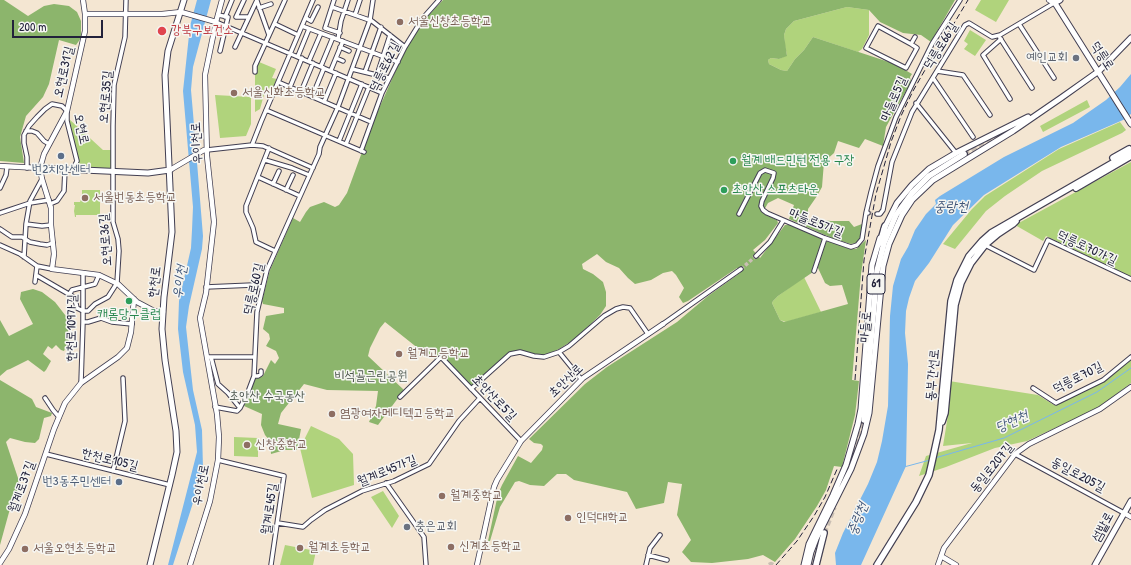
<!DOCTYPE html>
<meta charset="utf-8">
<style>
body{margin:0}
#map{position:relative;width:1131px;height:565px;overflow:hidden;background:#f4e6d2;font-family:"Patrick Hand",sans-serif}
canvas{display:block}
.scale{position:absolute;left:12px;top:20px;width:91px;height:18px;box-sizing:border-box;border:2px solid #22223b;border-top:0;padding-left:5px;font-size:12px;line-height:14px;white-space:nowrap;color:#22223b;-webkit-text-stroke:3px #f6f6f2;paint-order:stroke}
</style>
<div id="map">
<canvas width="1131" height="565"></canvas>
<div class="scale">200 m</div>
</div>
<script>
const ctx = document.querySelector('canvas').getContext('2d');
ctx.lineJoin = 'round';
function fill(path, color) {
  ctx.fillStyle = color;
  ctx.fill(path, 'evenodd');
}
function shape(rows) {
  const path = new Path2D();
  for (const r of rows) {
    path.moveTo(r[0], r[1]);
    for (let i = 2; i < r.length; i += 2) path.lineTo(r[i], r[i + 1]);
  }
  return path;
}
function strokePath(path, color, width, dash) {
  ctx.strokeStyle = color;
  ctx.lineWidth = width;
  ctx.lineCap = dash ? 'butt' : 'round';
  ctx.setLineDash(dash || []);
  ctx.stroke(path);
}
function write(font, color, halo, rows, align = 'center') {
  ctx.font = font + ' "Patrick Hand","Poor Story",sans-serif';
  ctx.lineWidth = 3;
  ctx.setLineDash([]);
  ctx.textBaseline = 'middle';
  ctx.strokeStyle = halo;
  ctx.fillStyle = color;
  for (const [text, x, y, turn = 0] of rows) {
    ctx.save();
    ctx.translate(x, y);
    ctx.rotate((+turn || 0) * Math.PI / 180);
    ctx.textAlign = isNaN(turn) ? turn : align;
    if (halo) ctx.strokeText(text, 0, 0);
    ctx.fillText(text, 0, 0);
    ctx.restore();
  }
}
fill(shape([
 [981,0,1009,0,996,22,975,10],
 [847,7,869,10,869,35,862,49,858,52,813,37,804,50,795,59,787,71,781,70,769,64,768,60,771,58,779,59,787,55,785,46,784,35,786,29,794,21],
 [970,30,986,40,975,56,964,49,968,44,964,41],
 [259,62,276,69,272,78,277,79,272,89,268,88,265,91,260,109,255,112,255,72],
 [215,95,251,97,251,124,246,136,220,138],
 [1087,100,1090,107,1043,132,1040,126],
 [69,119,103,150,113,150,113,168,76,168,77,158],
 [1120,122,1126,130,1122,133,1042,171,1005,196,986,211,955,249,943,244,972,209,985,196,1059,149],
 [1131,162,1131,277,1046,236,1043,241,1015,225],
 [82,190,100,190,100,215,76,215,76,217,75,217,74,211,75,205,74,205,74,202,80,202,82,197],
 [804,277,821,312,786,322,780,320,772,303,773,301,778,296],
 [1131,359,1131,383,1100,407,1027,441,995,448,946,467,919,476,926,456,972,443,943,446,948,415,949,381,1038,395,1054,405,1102,383],
 [311,426,339,439,353,454,354,485,312,498,300,448],
 [234,437,258,438,258,457,234,456],
 [383,491,399,516,392,528,371,497],
 [285,545,316,551,313,565,280,565]
]), '#b0d37c');
fill(shape([
 [0,0,4,0,28,16,44,6,54,4,69,6,77,12,81,21,81,38,76,45,59,40,49,84,43,97,26,116,20,137,24,163,0,161],
 [443,0,955,0,931,42,921,35,903,33,880,22,869,10,847,7,794,21,786,29,784,35,787,56,779,59,771,58,768,60,769,64,781,70,787,71,795,59,804,50,813,37,895,64,912,74,910,77,911,82,886,127,883,146,865,139,859,148,838,141,834,153,824,162,822,187,817,196,808,209,808,219,831,221,849,221,854,227,862,224,861,236,856,243,851,244,834,239,789,219,794,205,778,198,768,203,763,212,766,215,777,220,778,223,765,240,753,250,760,258,785,225,790,225,822,239,823,241,813,272,778,296,773,301,772,303,780,320,784,322,848,304,842,285,830,286,825,283,818,268,818,263,826,242,828,241,850,249,856,249,866,240,861,274,852,380,859,381,855,415,842,467,834,466,826,490,817,506,795,539,775,562,763,555,748,559,712,563,691,562,682,552,691,540,677,515,682,484,668,482,664,503,636,509,627,492,574,480,566,474,557,474,544,486,530,485,519,481,515,482,500,507,490,541,488,541,498,494,502,485,518,456,531,463,542,450,543,446,541,444,534,443,529,439,585,384,607,367,677,322,708,296,740,273,741,270,740,268,737,268,688,301,683,303,679,297,684,288,676,275,672,271,663,273,651,280,635,284,628,278,619,268,606,262,597,254,582,264,583,269,593,274,603,282,606,292,606,306,600,315,575,339,559,349,546,355,537,355,519,351,509,352,471,387,439,354,435,359,426,351,424,353,385,322,380,328,370,348,368,356,404,390,378,425,369,422,376,406,378,391,327,390,304,384,281,413,278,424,301,429,297,450,285,450,271,454,270,441,265,435,261,425,262,414,244,406,255,379,263,376,271,360,275,364,279,358,276,351,266,346,270,339,269,334,263,329,266,316,284,313,284,308,263,304,262,301,270,270,293,218,300,222,306,212,310,207,324,202,335,207,339,205,347,193,373,122,404,52,425,19],
 [33,289,42,292,55,302,69,320,68,335,70,354,65,349,64,351,61,350,56,345,52,349,48,346,43,354,51,361,46,370,44,372,28,360,10,369,7,370,0,376,0,320,9,336,33,324,20,299,21,292],
 [0,380,32,399,36,407,52,413,51,416,44,418,39,439,35,443,25,442,10,438,6,442,18,478,19,488,11,505,0,545]
]), '#8cb56c');
fill(shape([
 [197,0,211,0,193,67,191,90,193,113,203,236,202,249,189,306,186,327,193,390,202,430,203,469,199,484,173,565,168,565,197,452,195,425,183,372,178,329,179,301,191,248,192,230,193,207,183,91,190,26],
 [1131,74,1131,114,1123,120,1061,147,984,195,953,225,929,263,915,281,909,298,906,311,905,333,908,364,906,466,861,565,836,565,835,553,843,533,868,484,877,462,882,441,888,406,890,316,893,286,901,259,908,247,915,230,926,214,936,204,935,200,940,196,1004,157,1073,123,1106,100,1120,87]
]), '#79b7ec');
strokePath(shape([
 [935,458,1004,438,1097,392,1131,368],
 [904,467,930,460]
]), '#79b7ec', 1);
strokePath(shape([
 [869,213,877,214],
 [741,269,756,256]
]), '#cabfb4', 3.5, [3.5, 2]);
strokePath(shape([
 [769,565,771,564,773,565]
]), '#cabfb4', 4.5, [4.5, 2]);
strokePath(shape([
 [964,154,1021,124],
 [855,453,864,420],
 [824,533,834,507]
]), '#cabfb4', 5.5, [5.5, 3]);
const minor = shape([
 [244,0,236,17,249,17],
 [334,0,325,28,340,33],
 [257,1,269,35],
 [332,7,372,21,405,47],
 [259,8,271,4],
 [218,15,228,17,220,51],
 [355,15,360,0],
 [225,17,232,0],
 [306,18,311,21,318,7],
 [216,22,382,93],
 [275,24,298,35],
 [1019,24,1054,78],
 [302,26,398,62],
 [1000,38,1032,88],
 [338,39,341,21,348,0],
 [1001,39,983,55,1010,99],
 [911,44,878,26,866,48,906,68,917,48,911,44,915,37],
 [235,47,257,0],
 [340,47,349,51],
 [298,56,309,29],
 [336,58,343,61],
 [309,61,321,33],
 [321,66,333,37],
 [352,69,389,78],
 [331,70,343,41],
 [937,71,963,75,990,115],
 [255,72,255,66,285,0],
 [365,72,381,27],
 [377,75,390,35],
 [933,78,973,137],
 [278,82,371,122],
 [290,87,302,58],
 [301,92,313,63],
 [312,97,324,68],
 [324,102,336,73],
 [916,103,956,153],
 [266,110,364,152],
 [26,131,32,131,37,133,44,141,49,144],
 [339,141,362,84],
 [346,144,369,87],
 [252,145,261,122,313,0],
 [269,148,246,206,246,212,253,228,256,242,275,251],
 [207,150,252,145,263,146,313,168],
 [361,151,382,93,405,47,423,18,439,0],
 [265,160,292,168,309,175],
 [27,168,27,157,24,143,24,135,29,126,37,117,45,109,52,104,62,106,67,111,67,121,77,161,73,169],
 [258,177,300,196],
 [273,184,279,171],
 [0,188,6,175,7,167],
 [286,190,293,175],
 [50,204,57,201,64,191,65,170],
 [0,213,30,203,49,200],
 [868,213,866,213,871,192,878,166,896,117,932,44,960,0],
 [739,214,760,173,765,170,774,173,773,178,762,201,761,206,763,210,767,213,825,238,851,247,857,245,862,239,866,213],
 [877,214,880,214,883,210,892,162,912,112,965,25,969,23,992,37,1000,35,1054,3],
 [26,224,42,226,51,225],
 [0,229,12,237,22,237,30,242,40,244,47,245,53,243],
 [0,245,20,254,37,266,52,269],
 [985,245,1034,270,1048,240,1131,279],
 [756,256,770,242,783,221],
 [24,257,26,224,30,201,42,179],
 [814,271,825,238],
 [36,275,72,296,75,299,77,308,83,311,88,311,95,304,108,297,117,283,119,251,118,239,113,222,113,126,114,85,125,37,126,0],
 [35,282,37,266],
 [206,287,253,285,262,287],
 [69,295,72,290,95,284,99,275],
 [83,322,88,322,101,318,112,322,132,324],
 [663,324,741,269],
 [559,352,569,346,604,316,616,309,623,307,630,308,648,334],
 [209,357,254,357],
 [211,357,218,384,228,393,240,408],
 [254,376,258,376,261,374,261,371],
 [81,383,83,322,83,273],
 [1033,388,1056,403,1103,380,1131,357],
 [471,389,510,354,520,352,534,356,544,357,559,352,581,379],
 [400,397,441,357,521,441],
 [45,398,53,410,59,417],
 [215,407,237,411,240,408,248,392,254,376,257,312,267,270,319,154,320,147,338,107,370,20,373,0],
 [46,454,170,485],
 [1015,454,1124,513],
 [218,460,284,476,271,565],
 [113,471,125,421,123,378],
 [386,483,424,537,426,565],
 [278,523,303,527,311,520,325,510,362,491,394,481,429,464,459,421,480,398],
 [648,555,667,560],
 [646,565,650,548,660,535]
]);
const tertiary = shape([
 [83,0,85,14,85,31,67,111,44,154,40,168,42,179,51,208,51,225,54,254,52,269,99,275,118,284,137,302,154,311,163,312],
 [1049,0,1054,3,1055,2],
 [85,14,162,14,181,12,216,22],
 [0,166,40,168],
 [170,170,204,150,207,150],
 [1124,513,1131,517],
 [941,556,956,565],
 [0,563,9,549,25,514,54,429,65,403,81,383,118,357,127,348,131,332,134,299],
 [190,565,210,501,218,460,219,437,217,414,200,318,206,293,214,222,207,156,205,75,216,22,222,0],
 [477,565,494,487,497,480,521,441,583,378,663,324],
 [938,565,944,548,1015,454,1029,444,1100,409,1131,387]
]);
const secondary = shape([
 [1053,0,1131,124],
 [1054,3,1060,0],
 [40,168,148,173,170,170],
 [884,229,897,203,912,185,929,169,956,153,1028,117],
 [150,565,172,475,177,452,176,431,165,360,162,329,164,297,172,232,165,75,168,51,184,0],
 [804,565,809,544,833,495,846,465,858,424,861,409,872,265,880,238],
 [808,565,811,552,816,539,851,469,864,434,869,413,883,266,889,244,902,215,912,200,933,180,1013,131,1061,98,1099,71,1131,38],
 [1095,565,1131,501]
]);
const trunk = shape([
 [1113,158,1129,149],
 [1076,188,1131,156],
 [880,243,885,226],
 [864,420,877,271,884,243,896,215,912,193,929,176,964,154],
 [942,422,945,413,955,305,961,283,971,263,985,245,998,234,1013,224,1016,221],
 [816,565,824,533],
 [877,565,916,502,929,475,932,462,939,430,951,301,957,280,969,256,982,241,991,233,1130,153]
]);
strokePath(minor, '#423f52', 5.5);
strokePath(tertiary, '#423f52', 6);
strokePath(secondary, '#423f52', 7);
strokePath(trunk, '#423f52', 8);
strokePath(minor, '#fff', 3.5);
strokePath(tertiary, '#fff', 4.5);
strokePath(secondary, '#fff', 5);
strokePath(trunk, '#fff', 5.5);
strokePath(shape([
 [938,50,968,0],
 [855,380,864,260,876,194,891,142,901,116,913,91,933,56],
 [776,565,797,541,814,516,825,497,838,467]
]), '#22223b', 1, [6, 3]);
for (const [x, y, r, color] of [
 [400,22,4,"#8d6e63"],
 [162,31,5,"#e0444e"],
 [1076,58,4,"#6b7280"],
 [234,93,4,"#8d6e63"],
 [61,156,4,"#5c6f8a"],
 [733,161,4,"#2e9e5b"],
 [724,190,4,"#2e9e5b"],
 [85,198,4,"#8d6e63"],
 [129,301,4,"#2e9e5b"],
 [399,354,4,"#8d6e63"],
 [332,414,4,"#8d6e63"],
 [247,445,4,"#8d6e63"],
 [119,482,4,"#5c6f8a"],
 [442,496,4,"#8d6e63"],
 [568,518,4,"#8d6e63"],
 [407,527,4,"#6b7280"],
 [451,547,4,"#8d6e63"],
 [300,548,4,"#8d6e63"],
 [25,549,4,"#8d6e63"]
]) {
  const dot = new Path2D();
  dot.arc(x, y, r, 0, 2 * Math.PI);
  ctx.fillStyle = color;
  ctx.fill(dot);
  strokePath(dot, '#f6f6f2', 1.5);
}
for (const [x, y, w] of [
 [876,284,18]
]) {
  const box = new Path2D();
  box.roundRect(x - w / 2, y - 10, w, 20, 3);
  ctx.fillStyle = '#f6f6f2';
  ctx.fill(box);
  strokePath(box, '#22223b', 1);
}
write('bold 12px', '#22223b', null, [
 ["61",876,284]
]);
write('13px', '#785e54', '#f6f6f2', [
 ["서울신창초등학교",408,22],
 ["서울신화초등학교",242,93],
 ["서울번동초등학교",93,198],
 ["월계고등학교",407,354],
 ["염광여자메디텍고등학교",340,414],
 ["신창중학교",255,445],
 ["월계중학교",450,496],
 ["인덕대학교",576,518],
 ["신계초등학교",459,547],
 ["월계초등학교",308,548],
 ["서울오현초등학교",33,549]
], 'left');
write('13px', '#be3a42', '#f6f6f2', [
 ["강북구보건소",171,31]
], 'left');
write('13px', '#22223b', '#f6f6f2', [
 ["덕릉로66길",941,46,-58],
 ["덕릉로",1102,56,57],
 ["덕릉로62길",385,67,-64],
 ["오현로31길",64,72,-77],
 ["오현로35길",106,97,-85],
 ["마들로5길",894,99,-66],
 ["오현로",81,129,78],
 ["우이천로",197,143,-93],
 ["마들로5가길",816,223,22],
 ["오현로36길",106,240,-94],
 ["덕릉로70가길",1087,248,25],
 ["한천로",155,282,-83],
 ["덕릉로60길",254,289,-77],
 ["마들로",866,327,-85],
 ["한천로109가길",72,328,-89],
 ["동부간선로",933,375,-85],
 ["덕릉로70길",1078,378,-27],
 ["초안산로",566,381,-44],
 ["초안산로5길",494,398,46],
 ["한천로105길",110,460,14],
 ["동일로207길",992,468,-51],
 ["월계로45가길",387,471,-22],
 ["동일로205길",1078,475,28],
 ["우이천로",201,485,-78],
 ["월계로37길",22,487,-70],
 ["월계로45길",270,509,-82],
 ["섬밭로",1103,527,-61]
]);
write('13px', '#5b616d', '#f6f6f2', [
 ["예인교회",1068,58],
 ["충은교회",415,527,"left"]
], 'right');
write('13px', '#27864d', '#f6f6f2', [
 ["월계 배드민턴 전용 구장",741,161],
 ["초안산 스포츠타운",732,190],
 ["캐롬당구클럽",129,315,"center"]
], 'left');
write('13px', '#4e5e75', '#f6f6f2', [
 ["번2치안센터",61,170],
 ["번3동주민센터",111,482,"right"]
]);
write('13px', '#4d574e', '#f6f6f2', [
 ["비석골근린공원",371,377],
 ["초안산 수국동산",267,397]
]);
write('italic 14px', '#405679', '#f6f6f2', [
 ["중랑천",951,207],
 ["우이천",180,282,-81],
 ["당현천",1012,422,-24],
 ["중랑천",858,519,-68]
]);
</script>
